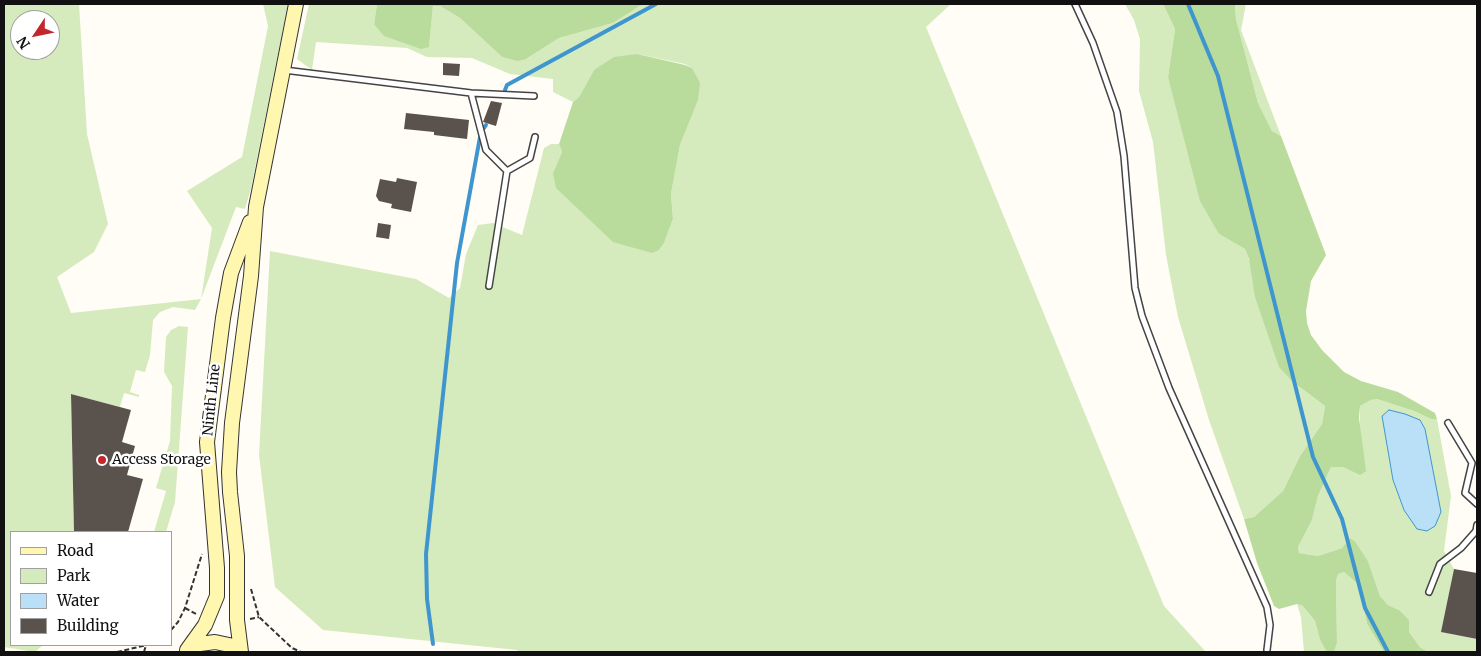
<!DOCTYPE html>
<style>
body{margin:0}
#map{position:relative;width:1481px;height:656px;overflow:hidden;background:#fffdf5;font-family:Merriweather,serif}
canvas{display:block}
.frame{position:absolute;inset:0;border:5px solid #111;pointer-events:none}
.legend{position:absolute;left:10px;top:531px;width:162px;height:115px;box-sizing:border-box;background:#fff;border:1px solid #a0a0a0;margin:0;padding:6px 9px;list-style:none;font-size:15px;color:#111}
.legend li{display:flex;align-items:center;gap:10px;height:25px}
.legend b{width:25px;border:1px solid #a0a0a0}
.north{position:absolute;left:10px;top:10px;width:50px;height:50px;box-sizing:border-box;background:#fff;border:1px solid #a0a0a0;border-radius:50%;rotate:236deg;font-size:14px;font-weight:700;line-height:20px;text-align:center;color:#111}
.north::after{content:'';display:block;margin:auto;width:18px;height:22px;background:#c4262e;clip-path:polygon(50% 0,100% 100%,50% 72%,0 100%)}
</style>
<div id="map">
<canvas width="1481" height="656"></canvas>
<div class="frame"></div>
<ul class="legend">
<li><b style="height:6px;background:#fff6b0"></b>Road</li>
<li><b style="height:14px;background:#d5ebbd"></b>Park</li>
<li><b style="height:14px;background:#b9e0f7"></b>Water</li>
<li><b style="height:14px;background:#5a524d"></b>Building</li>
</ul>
<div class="north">N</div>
</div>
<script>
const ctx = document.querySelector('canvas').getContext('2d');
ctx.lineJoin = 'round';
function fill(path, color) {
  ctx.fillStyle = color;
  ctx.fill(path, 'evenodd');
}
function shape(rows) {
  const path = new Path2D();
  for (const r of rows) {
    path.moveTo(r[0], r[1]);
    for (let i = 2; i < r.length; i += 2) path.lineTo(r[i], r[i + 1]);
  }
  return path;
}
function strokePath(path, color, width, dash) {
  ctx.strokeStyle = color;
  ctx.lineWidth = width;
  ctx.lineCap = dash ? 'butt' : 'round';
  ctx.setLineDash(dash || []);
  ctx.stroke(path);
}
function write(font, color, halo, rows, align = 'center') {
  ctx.font = font + ' Merriweather,serif';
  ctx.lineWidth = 5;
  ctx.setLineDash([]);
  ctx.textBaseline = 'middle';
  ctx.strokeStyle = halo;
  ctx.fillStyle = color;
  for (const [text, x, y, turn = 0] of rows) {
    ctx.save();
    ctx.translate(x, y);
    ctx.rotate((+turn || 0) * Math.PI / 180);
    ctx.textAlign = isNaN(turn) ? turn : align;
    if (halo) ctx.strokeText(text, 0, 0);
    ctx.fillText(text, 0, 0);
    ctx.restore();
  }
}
fill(shape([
 [4,4,79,4,87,134,108,224,94,252,57,277,71,313,201,299,212,228,187,191,242,157,268,26,263,4,288,4,251,188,245,209,236,207,201,299,195,310,173,307,160,312,153,320,150,355,145,372,136,370,130,392,139,395,139,397,124,393,120,407,71,394,74,532,11,532,11,645,43,645,35,652,4,647],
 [20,20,50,20,50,50,20,50],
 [309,4,377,4,374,24,429,46,433,6,440,6,460,18,502,57,526,59,559,38,613,23,641,4,951,4,926,27,1164,606,1206,652,520,652,517,650,323,630,275,587,259,455,270,251,416,279,449,298,460,288,466,254,478,225,493,223,522,235,544,148,551,144,559,144,562,152,553,173,659,250,664,243,673,219,671,194,680,145,698,99,692,68,685,64,637,54,594,70,579,97,573,102,553,92,553,79,510,74,472,58,427,57,407,48,316,42,312,70,297,59],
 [1125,4,1163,4,1175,29,1168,77,1219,234,1245,249,1293,382,1325,406,1322,424,1300,456,1283,491,1254,517,1244,519,1209,420,1178,317,1166,255,1153,142,1139,91,1140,39,1134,20],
 [1235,4,1246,4,1241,30,1281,136,1272,131,1258,103,1236,19],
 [179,326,188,327,175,502,166,532,154,532,166,491,156,488,170,441,172,386,164,372,166,337,171,330],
 [1377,399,1414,411,1431,419,1437,419,1451,496,1444,551,1454,569,1442,632,1477,639,1477,652,1428,652,1420,647,1409,632,1399,610,1388,605,1380,596,1368,561,1355,541,1350,538,1342,548,1318,556,1299,553,1298,547,1312,520,1318,496,1331,467,1343,467,1360,474,1360,406,1371,400],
 [1382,416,1404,510,1393,480],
 [1344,572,1359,585,1367,624,1384,652,1334,652,1337,643,1336,580,1337,574],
 [1297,604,1303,606,1315,621,1320,640,1328,652,1304,652,1301,617]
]), '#d5ebbd');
fill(shape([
 [377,4,641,4,641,5,613,23,559,38,526,59,518,61,502,57,460,18,440,6,433,6,429,47,421,49,384,36,374,24],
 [1163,4,1235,4,1236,19,1258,103,1272,131,1281,136,1326,255,1311,281,1306,311,1307,323,1311,335,1322,350,1344,372,1361,381,1398,392,1435,413,1437,419,1431,419,1414,411,1377,399,1371,400,1360,406,1359,418,1366,471,1360,475,1343,467,1331,467,1318,496,1312,520,1298,547,1299,553,1318,556,1342,548,1350,538,1355,541,1368,561,1380,596,1388,605,1399,610,1409,620,1409,632,1420,647,1428,652,1384,652,1367,624,1359,585,1344,572,1338,574,1336,580,1337,643,1334,652,1327,652,1320,640,1315,621,1303,606,1297,604,1279,609,1274,606,1257,563,1244,519,1254,517,1283,491,1300,456,1322,424,1325,406,1293,382,1279,367,1255,297,1249,259,1245,249,1219,234,1200,201,1168,77,1175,29],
 [637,54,685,65,692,68,700,83,698,100,680,145,671,194,673,219,664,243,659,250,652,253,613,242,556,188,553,173,562,152,559,144,573,102,579,97,594,70,614,57]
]), '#b9dc9c');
const water = shape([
 [1389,410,1405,414,1420,420,1425,429,1441,512,1435,526,1427,531,1417,529,1404,510,1393,480,1382,416,1389,410]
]);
fill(water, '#b9e0f7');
strokePath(water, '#3f96cf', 1);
strokePath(shape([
 [1188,4,1218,76,1313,457,1342,519,1365,608,1388,652],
 [505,90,507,85,656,4],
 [484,128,486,125],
 [433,644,427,599,426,554,457,263,480,137]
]), '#3f96cf', 4);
fill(shape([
 [443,63,460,64,459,76,443,75],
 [491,101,502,103,496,126,483,122],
 [406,113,469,120,467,139,434,135,434,132,404,129],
 [397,178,417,182,411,212,391,208,392,204,379,201,376,196,380,179,396,182],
 [378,223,391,225,389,239,376,237],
 [71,394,131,410,122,442,135,446,127,475,143,479,128,532,74,532],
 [1454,569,1477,573,1477,639,1441,632]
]), '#5a524d');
const service = shape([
 [1075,4,1093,43,1117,112,1124,156,1135,288,1142,316,1169,388,1267,607,1270,625,1267,650],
 [284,70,471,93,534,96],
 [471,93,486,150,507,171,489,286],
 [507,171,530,158,535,137],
 [1448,423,1472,463,1465,493,1477,504],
 [1477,525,1476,531,1477,531],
 [1429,592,1440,564,1461,548,1476,531]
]);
const secondary = shape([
 [187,650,205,625,217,596,217,568,207,442,223,318,231,273,250,222],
 [188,650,200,644,215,642,229,645,240,652],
 [241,652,237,620,237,556,230,492,229,472,232,423,251,276,256,207,296,4]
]);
strokePath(service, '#444', 8);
strokePath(secondary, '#333', 16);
strokePath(shape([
 [251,589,259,617,292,648,301,652],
 [185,608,196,614],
 [250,619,259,617],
 [171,630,178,622,185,608,202,554],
 [117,652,147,645],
 [144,652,146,645]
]), '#333', 2, [5, 2.5]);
strokePath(service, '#fff', 5);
strokePath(secondary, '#fff6b0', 14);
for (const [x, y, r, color] of [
 [102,460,5,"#c4262e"]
]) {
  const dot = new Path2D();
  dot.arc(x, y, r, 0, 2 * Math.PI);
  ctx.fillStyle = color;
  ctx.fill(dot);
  strokePath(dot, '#fff', 2);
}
write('14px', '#111', '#fff', [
 ["Ninth Line",212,400,-84]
]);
write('14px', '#111', '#fff', [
 ["Access Storage",112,460]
], 'left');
</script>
